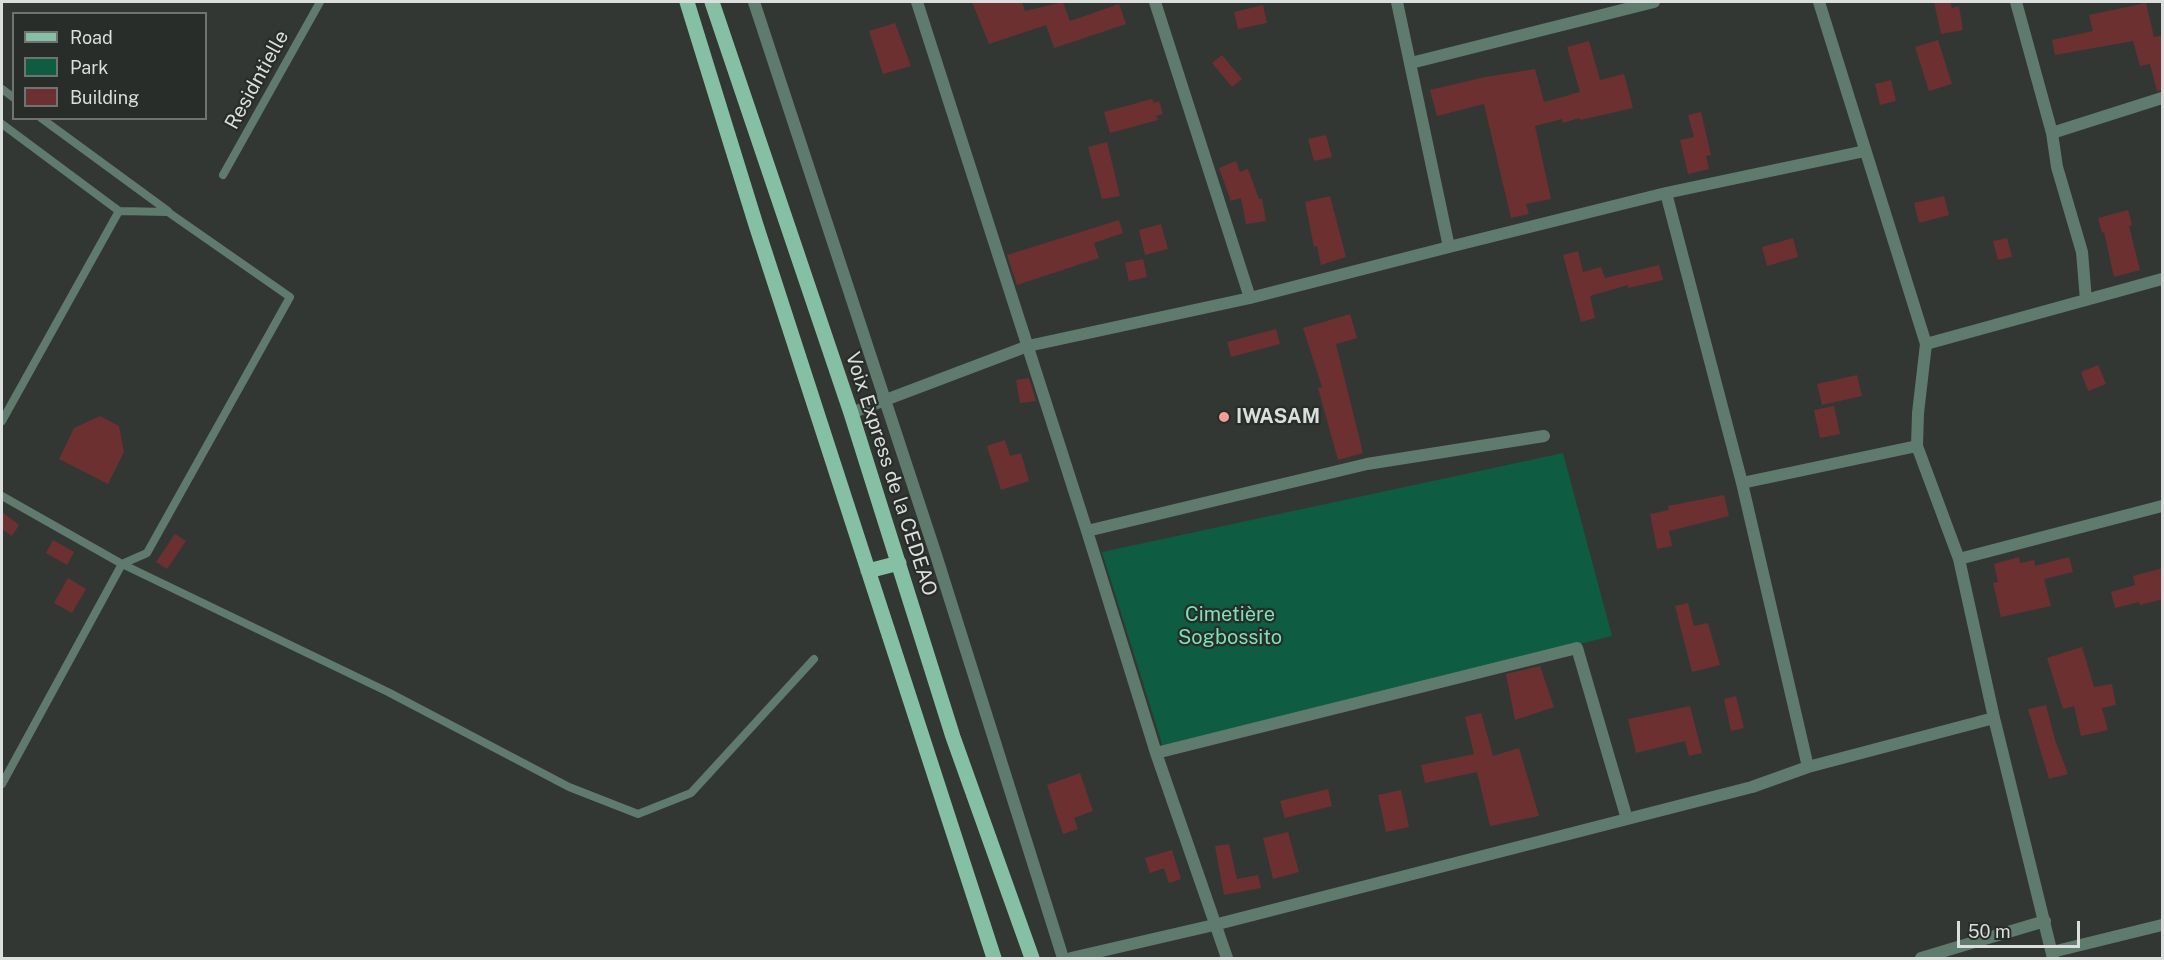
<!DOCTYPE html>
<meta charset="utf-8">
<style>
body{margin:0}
#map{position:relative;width:2164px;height:960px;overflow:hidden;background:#323734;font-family:"Public Sans",sans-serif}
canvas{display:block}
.frame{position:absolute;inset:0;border:3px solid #dadedc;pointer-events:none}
.legend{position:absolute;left:12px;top:12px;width:195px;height:108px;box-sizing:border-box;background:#282d2a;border:2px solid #6f7471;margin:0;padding:8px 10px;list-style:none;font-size:18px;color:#dadedc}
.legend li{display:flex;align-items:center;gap:12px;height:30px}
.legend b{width:30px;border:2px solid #6f7471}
.scale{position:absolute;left:1957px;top:921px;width:123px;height:27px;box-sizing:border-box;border:3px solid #dadedc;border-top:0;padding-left:8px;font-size:18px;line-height:21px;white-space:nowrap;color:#dadedc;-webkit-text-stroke:4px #282d2a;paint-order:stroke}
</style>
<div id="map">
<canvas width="2164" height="960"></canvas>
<div class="frame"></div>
<ul class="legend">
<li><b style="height:8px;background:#85c0a5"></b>Road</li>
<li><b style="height:16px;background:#0e5c42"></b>Park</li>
<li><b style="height:16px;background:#6c3031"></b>Building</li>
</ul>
<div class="scale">50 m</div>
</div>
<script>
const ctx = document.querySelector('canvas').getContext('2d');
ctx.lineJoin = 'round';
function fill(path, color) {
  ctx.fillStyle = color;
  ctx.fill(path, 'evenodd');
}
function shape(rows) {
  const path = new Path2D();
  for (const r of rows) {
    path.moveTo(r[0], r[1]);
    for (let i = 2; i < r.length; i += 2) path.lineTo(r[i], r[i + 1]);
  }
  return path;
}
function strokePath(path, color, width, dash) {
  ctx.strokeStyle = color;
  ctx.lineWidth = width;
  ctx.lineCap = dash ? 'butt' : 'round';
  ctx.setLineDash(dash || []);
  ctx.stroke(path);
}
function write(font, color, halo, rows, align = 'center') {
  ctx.font = font + ' "Public Sans",sans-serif';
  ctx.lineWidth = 4.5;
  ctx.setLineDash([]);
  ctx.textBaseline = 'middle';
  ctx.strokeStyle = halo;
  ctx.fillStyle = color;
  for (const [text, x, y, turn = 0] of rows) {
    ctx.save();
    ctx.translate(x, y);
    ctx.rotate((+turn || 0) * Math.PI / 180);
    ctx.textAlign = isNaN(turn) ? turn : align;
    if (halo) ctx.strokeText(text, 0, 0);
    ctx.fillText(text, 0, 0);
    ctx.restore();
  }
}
fill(shape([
 [1563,453,1612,636,1163,747,1102,552]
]), '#0e5c42');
fill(shape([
 [972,2,1022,2,1025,11,1063,2,1070,21,1119,4,1126,24,1054,48,1046,25,989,44],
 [1934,2,1950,2,1952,8,1959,6,1963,30,1941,34],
 [2146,3,2154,37,2163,35,2163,90,2157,91,2150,64,2140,66,2133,41,2055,55,2052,40,2093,31,2089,15],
 [1263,5,1267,23,1238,29,1234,12],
 [895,23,911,66,883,74,869,31],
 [1938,40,1952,84,1929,91,1915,47],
 [1589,41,1600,80,1624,74,1633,108,1580,120,1579,118,1563,123,1562,119,1535,126,1551,199,1526,204,1529,214,1511,218,1484,104,1437,116,1430,90,1485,77,1535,69,1544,102,1580,92,1567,47],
 [1222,55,1242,79,1232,87,1212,63],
 [1891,80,1896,101,1880,105,1875,84],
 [1152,99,1154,103,1159,101,1163,114,1156,116,1158,120,1110,133,1104,112],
 [1701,112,1711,155,1706,156,1709,169,1688,174,1680,140,1694,137,1688,115],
 [1326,135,1332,157,1314,161,1308,139],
 [1107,142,1120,196,1102,199,1088,147],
 [1236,161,1240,172,1248,169,1259,199,1262,199,1266,221,1246,224,1241,198,1231,201,1219,168],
 [1330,196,1346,257,1321,265,1317,246,1314,247,1305,202],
 [1944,196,1949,215,1919,223,1914,203],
 [2128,210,2132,225,2129,226,2140,270,2114,277,2104,232,2102,233,2098,218],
 [1119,220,1123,233,1094,243,1099,258,1017,285,1007,255],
 [1161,224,1168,249,1145,255,1139,230],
 [1793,238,1798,257,1767,266,1762,247],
 [2007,238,2012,257,1998,260,1993,241],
 [1578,251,1583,272,1601,267,1605,278,1659,265,1663,280,1628,288,1628,285,1590,296,1595,318,1581,322,1563,255],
 [1143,259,1147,277,1129,281,1125,263],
 [1350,314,1357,338,1336,344,1363,453,1338,460,1318,388,1322,387,1303,328],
 [1276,329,1280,344,1231,357,1227,342],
 [2098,365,2106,384,2088,391,2081,372],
 [1857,375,1862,396,1822,405,1817,384],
 [1029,378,1036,401,1020,403,1016,380],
 [1834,406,1840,434,1820,438,1814,410],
 [100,416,119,426,124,452,108,484,59,459,74,428],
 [1005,440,1010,456,1021,453,1029,481,1001,490,987,446],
 [1724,495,1729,516,1669,531,1672,546,1657,549,1650,514,1669,510,1668,506],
 [2,512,19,525,12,536,2,529],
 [175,534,186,541,167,569,156,562],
 [53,540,74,552,67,565,46,553],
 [2019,557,2020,563,2034,560,2035,566,2069,557,2073,572,2044,579,2051,606,2001,617,1993,583,1998,582,1994,564],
 [2163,568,2163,599,2140,605,2139,602,2115,608,2111,592,2135,585,2133,576],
 [68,578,86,589,72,613,54,603],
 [1688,603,1694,626,1708,623,1720,665,1692,672,1675,606],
 [2082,647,2094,687,2112,684,2116,705,2102,708,2108,730,2081,736,2074,706,2063,709,2047,658],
 [1540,666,1554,707,1515,720,1506,674],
 [1736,696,1744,728,1731,731,1724,699],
 [2046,705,2055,740,2068,774,2049,779,2028,709],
 [1690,706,1702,753,1689,756,1685,741,1636,753,1628,719],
 [1481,713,1493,756,1519,748,1539,816,1490,826,1477,772,1425,783,1421,765,1474,754,1465,717],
 [1080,773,1093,811,1074,818,1078,829,1063,834,1047,785],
 [1328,789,1332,806,1285,818,1280,801],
 [1401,790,1409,827,1386,832,1378,795],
 [1288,832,1299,872,1273,879,1263,838],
 [1229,844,1237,879,1258,875,1261,888,1224,895,1215,846],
 [1172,850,1181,879,1169,883,1164,868,1150,873,1145,858]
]), '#6c3031');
strokePath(shape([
 [2,89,14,98],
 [41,118,168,211],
 [2,124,119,211,168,212,290,297,147,553,122,564,2,784],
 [223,175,320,2],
 [2,421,119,211],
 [2,496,122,564,388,692,569,787,638,814,691,793,814,659]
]), '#5f7b6e', 8);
strokePath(shape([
 [754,2,936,555,1063,958],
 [917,2,1087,531,1156,753,1227,958],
 [1155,2,1250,298],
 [1397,2,1449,247],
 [1819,2,1926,344,1918,413,1917,446,1959,559,1994,718,2053,958],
 [2016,2,2052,133],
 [1411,63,1654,2],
 [1666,193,1742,483,1808,767],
 [2086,300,2082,252,2057,167,2052,133,2162,98],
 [1926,344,2162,279],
 [851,413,1028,346,1250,298,1449,247,1666,193,1865,151],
 [1742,483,1917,446],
 [1087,531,1367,464,1544,436],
 [1959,559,2162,506],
 [1156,753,1577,648,1627,819],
 [2052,952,2162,925],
 [1071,958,1214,925,1752,787,1808,767,1994,718],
 [1921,958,2045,921]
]), '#5f7b6e', 12);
strokePath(shape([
 [687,2,756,225,994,958],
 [712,2,851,413,953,737,1032,958],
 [868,571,899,563]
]), '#85c0a5', 15);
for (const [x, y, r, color] of [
 [1224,417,6,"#f59b99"]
]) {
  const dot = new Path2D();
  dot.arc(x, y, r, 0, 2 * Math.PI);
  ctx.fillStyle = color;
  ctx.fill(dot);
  strokePath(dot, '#282d2a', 2);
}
write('20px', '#dadedc', '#282d2a', [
 ["Residntielle",257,80,-61],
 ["Voix Express de la CEDEAO",891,474,72]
]);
write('bold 20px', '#dadedc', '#282d2a', [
 ["IWASAM",1236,417]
], 'left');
write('20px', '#7be2b7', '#282d2a', [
 ["Cimetière",1230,615],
 ["Sogbossito",1230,638]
]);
</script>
